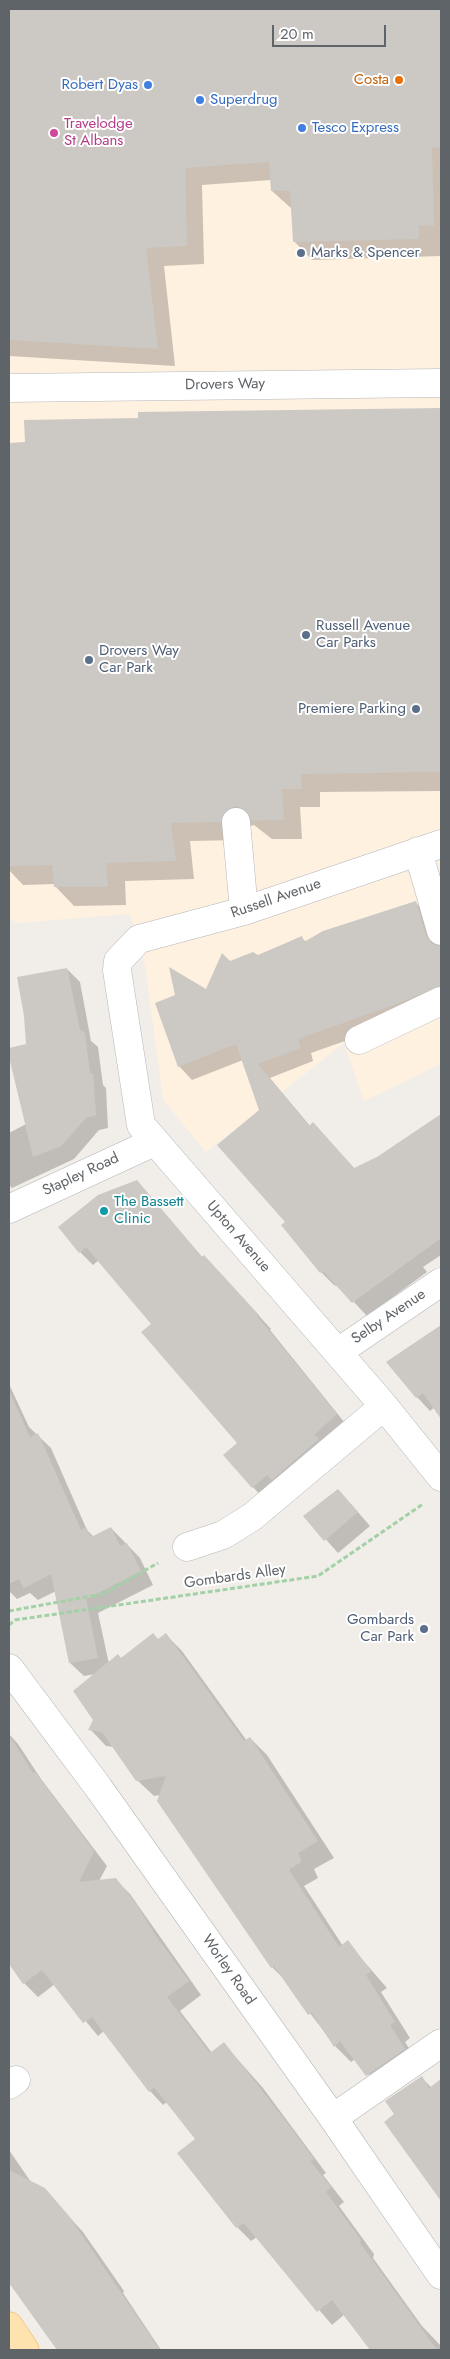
<!DOCTYPE html>
<style>
body{margin:0}
#map{position:relative;width:450px;height:2359px;overflow:hidden;background:#f1ede8;font-family:Jost,sans-serif}
canvas{display:block}
.frame{position:absolute;inset:0;border:10px solid #5f6468;pointer-events:none}
.scale{position:absolute;left:272px;top:25px;width:114px;height:22px;box-sizing:border-box;border:2px solid #5f6468;border-top:0;padding-left:6px;font-size:15px;line-height:18px;white-space:nowrap;color:#5f6468;-webkit-text-stroke:4px #fff;paint-order:stroke}
</style>
<div id="map">
<canvas width="450" height="2359"></canvas>
<div class="frame"></div>
<div class="scale">20 m</div>
</div>
<script>
const ctx = document.querySelector('canvas').getContext('2d');
ctx.lineJoin = 'round';
function fill(path, color) {
  ctx.fillStyle = color;
  ctx.fill(path, 'evenodd');
}
function shape(rows) {
  const path = new Path2D();
  for (const r of rows) {
    path.moveTo(r[0], r[1]);
    for (let i = 2; i < r.length; i += 2) path.lineTo(r[i], r[i + 1]);
  }
  return path;
}
function strokePath(path, color, width, dash) {
  ctx.strokeStyle = color;
  ctx.lineWidth = width;
  ctx.lineCap = dash ? 'butt' : 'round';
  ctx.setLineDash(dash || []);
  ctx.stroke(path);
}
function write(font, color, halo, rows, align = 'center') {
  ctx.font = font + ' Jost,sans-serif';
  ctx.lineWidth = 4;
  ctx.setLineDash([]);
  ctx.textBaseline = 'middle';
  ctx.strokeStyle = halo;
  ctx.fillStyle = color;
  for (const [text, x, y, turn = 0] of rows) {
    ctx.save();
    ctx.translate(x, y);
    ctx.rotate((+turn || 0) * Math.PI / 180);
    ctx.textAlign = isNaN(turn) ? turn : align;
    if (halo) ctx.strokeText(text, 0, 0);
    ctx.fillText(text, 0, 0);
    ctx.restore();
  }
}
fill(shape([
 [9,9,441,9,441,1064,364,1101,344,1043,206,1152,163,1100,145,966,130,914,17,923,9,918]
]), '#fef1e0');
fill(shape([
 [9,9,441,9,441,256,312,260,294,241,292,209,272,191,271,180,202,185,204,264,164,266,175,366,9,356],
 [441,409,441,791,320,792,320,807,300,807,302,839,272,839,254,825,245,828,239,840,190,841,194,879,125,881,126,905,74,906,56,887,55,884,23,885,9,870,9,444,26,443,139,419,139,414],
 [416,903,430,917,441,947,441,1004,413,1017,311,1053,313,1061,270,1078,310,1126,313,1123,355,1169,377,1158,441,1115,441,1255,423,1267,427,1272,367,1316,337,1284,335,1286,321,1272,283,1225,287,1222,261,1110,243,1060,192,1080,179,1066,206,991,230,963,258,957,301,937,306,942],
 [67,969,80,982,91,1041,98,1047,103,1085,106,1088,108,1128,99,1130,74,1159,12,1188,9,1185,9,1133,26,1124,9,1050,27,1045],
 [137,1181,203,1258,217,1270,271,1329,270,1330,349,1428,266,1501,253,1487,238,1443,153,1324,99,1260,93,1265,80,1252],
 [441,1326,441,1416,435,1407,430,1411,417,1397,388,1362],
 [9,1384,29,1427,51,1448,87,1530,94,1537,111,1528,140,1558,153,1585,98,1613,109,1664,159,1640,166,1635,182,1651,247,1741,250,1738,267,1755,334,1858,314,1869,318,1878,304,1886,343,1946,347,1942,387,1988,381,1992,410,2038,405,2042,420,2066,383,2091,355,2059,351,2062,335,2046,284,1979,272,1967,161,1795,154,1796,137,1780,114,1747,106,1746,90,1729,95,1720,96,1674,84,1676,70,1663,56,1591,38,1600,30,1593,17,1599,9,1591],
 [351,1504,370,1526,338,1553,305,1516],
 [9,1734,18,1744,41,1779,107,1866,99,1881,116,1880,130,1894,201,1995,180,2011,212,2053,224,2044,263,2088,326,2173,323,2175,344,2202,339,2206,374,2254,373,2258,422,2326,441,2346,441,2350,371,2350,345,2314,332,2325,257,2237,251,2241,237,2227,179,2153,196,2139,167,2102,163,2105,150,2091,104,2031,98,2036,55,1984,38,1997,24,1983,9,1962,9,1957,14,1953,9,1945,9,1880,26,1867,9,1842],
 [421,2077,432,2088,441,2081,441,2199,386,2122,396,2115],
 [9,2150,31,2182,44,2189,83,2232,124,2291,123,2293,161,2350,59,2350,47,2335,9,2279]
]), '#0003');
fill(shape([
 [9,9,441,9,441,147,432,148,434,226,419,225,419,239,293,242,290,191,271,191,269,162,185,168,187,246,146,248,158,349,9,340],
 [441,408,441,772,301,774,302,789,282,789,284,820,252,821,248,813,242,808,235,806,227,810,221,822,171,823,176,861,106,863,108,887,54,887,52,865,9,866,9,443,25,442,24,420,138,418,138,412],
 [416,901,426,936,431,943,441,946,441,986,399,1003,298,1039,301,1048,258,1064,309,1126,313,1122,354,1168,377,1157,441,1114,441,1238,352,1303,323,1271,320,1273,281,1225,285,1222,217,1145,259,1110,236,1044,178,1067,155,1003,175,995,169,967,206,989,222,953,230,961,253,952,258,955,302,936,304,942,323,931],
 [67,968,80,1030,85,1033,90,1073,93,1074,96,1115,86,1118,61,1146,33,1157,9,1057,9,1048,26,1044,24,1016,17,977],
 [137,1180,202,1257,204,1255,259,1315,257,1316,337,1414,314,1435,319,1439,272,1480,267,1475,252,1488,223,1455,237,1443,141,1332,151,1324,86,1247,79,1253,58,1227,98,1195],
 [441,1325,441,1419,423,1393,416,1398,386,1362],
 [9,1391,30,1437,38,1433,81,1530,86,1527,91,1537,111,1527,120,1546,127,1543,141,1571,86,1599,98,1658,69,1663,51,1574,24,1588,19,1579,9,1584],
 [338,1489,358,1512,324,1541,303,1516],
 [153,1633,158,1639,166,1633,244,1741,250,1737,318,1841,298,1853,302,1861,289,1870,339,1947,348,1940,371,1971,366,1975,395,2022,390,2025,405,2049,366,2076,340,2041,334,2047,312,2013,308,2015,274,1966,271,1968,157,1801,166,1776,136,1781,102,1732,88,1730,93,1720,73,1691,118,1654,121,1658],
 [9,1735,33,1773,35,1772,94,1851,79,1882,116,1878,137,1905,156,1936,189,1981,167,1997,210,2053,224,2042,285,2120,314,2159,310,2161,331,2187,326,2192,361,2240,360,2243,437,2350,370,2350,332,2300,317,2312,244,2223,236,2228,177,2153,195,2139,154,2087,149,2092,92,2017,83,2023,42,1970,23,1984,9,1964],
 [422,2076,429,2088,441,2079,441,2201,384,2122,394,2114,385,2101],
 [9,2170,45,2188,69,2216,160,2350,57,2350,9,2283]
]), '#ccc8c4');
const minor = shape([
 [9,388,441,383],
 [236,822,244,911],
 [441,844,244,911,139,939,118,961,117,970,141,1125,384,1406,441,1477],
 [418,851,441,931],
 [359,1040,441,1001],
 [9,1209,154,1142],
 [338,1352,441,1282],
 [187,1547,223,1535,252,1517,384,1406],
 [9,1668,98,1787,333,2118,441,2275],
 [9,2085,16,2080],
 [333,2118,441,2043]
]);
const major = shape([
 [9,2326,25,2350]
]);
strokePath(minor, '#b3b6ba', 29);
strokePath(major, '#f2ae60', 29);
strokePath(shape([
 [9,1611,103,1594,158,1563],
 [9,1625,15,1620,318,1576,423,1504]
]), '#a2d1a7', 3, [5, 2.5]);
strokePath(minor, '#fff', 28);
strokePath(major, '#ffe3af', 28);
for (const [x, y, r, color] of [
 [399,80,5,"#e8710a"],
 [148,85,5,"#3f7fe0"],
 [200,100,5,"#3f7fe0"],
 [302,128,5,"#3f7fe0"],
 [54,133,5,"#d1479c"],
 [301,253,5,"#5c6f8a"],
 [306,635,5,"#5c6f8a"],
 [89,660,5,"#5c6f8a"],
 [416,709,5,"#5c6f8a"],
 [104,1211,5,"#0f9aa8"],
 [424,1629,5,"#5c6f8a"]
]) {
  const dot = new Path2D();
  dot.arc(x, y, r, 0, 2 * Math.PI);
  ctx.fillStyle = color;
  ctx.fill(dot);
  strokePath(dot, '#fff', 2);
}
write('15px', '#c56008', '#fff', [
 ["Costa",389,80]
], 'right');
write('15px', '#366cbe', '#fff', [
 ["Robert Dyas",138,85,"right"],
 ["Superdrug",210,100],
 ["Tesco Express",312,128]
], 'left');
write('15px', '#b23c85', '#fff', [
 ["Travelodge",64,124],
 ["St Albans",64,141]
], 'left');
write('15px', '#4e5e75', '#fff', [
 ["Marks & Spencer",311,253],
 ["Russell Avenue",316,626],
 ["Car Parks",316,643],
 ["Drovers Way",99,651],
 ["Car Park",99,668],
 ["Premiere Parking",406,709,"right"],
 ["Gombards",414,1620,"right"],
 ["Car Park",414,1637,"right"]
], 'left');
write('15px', '#5f6468', '#fff', [
 ["Drovers Way",225,385,-1],
 ["Russell Avenue",276,899,-19],
 ["Stapley Road",81,1175,-25],
 ["Upton Avenue",238,1237,49],
 ["Selby Avenue",389,1317,-34],
 ["Gombards Alley",235,1577,-8],
 ["Worley Road",228,1970,55]
]);
write('15px', '#0d838f', '#fff', [
 ["The Bassett",114,1202],
 ["Clinic",114,1219]
], 'left');
</script>
